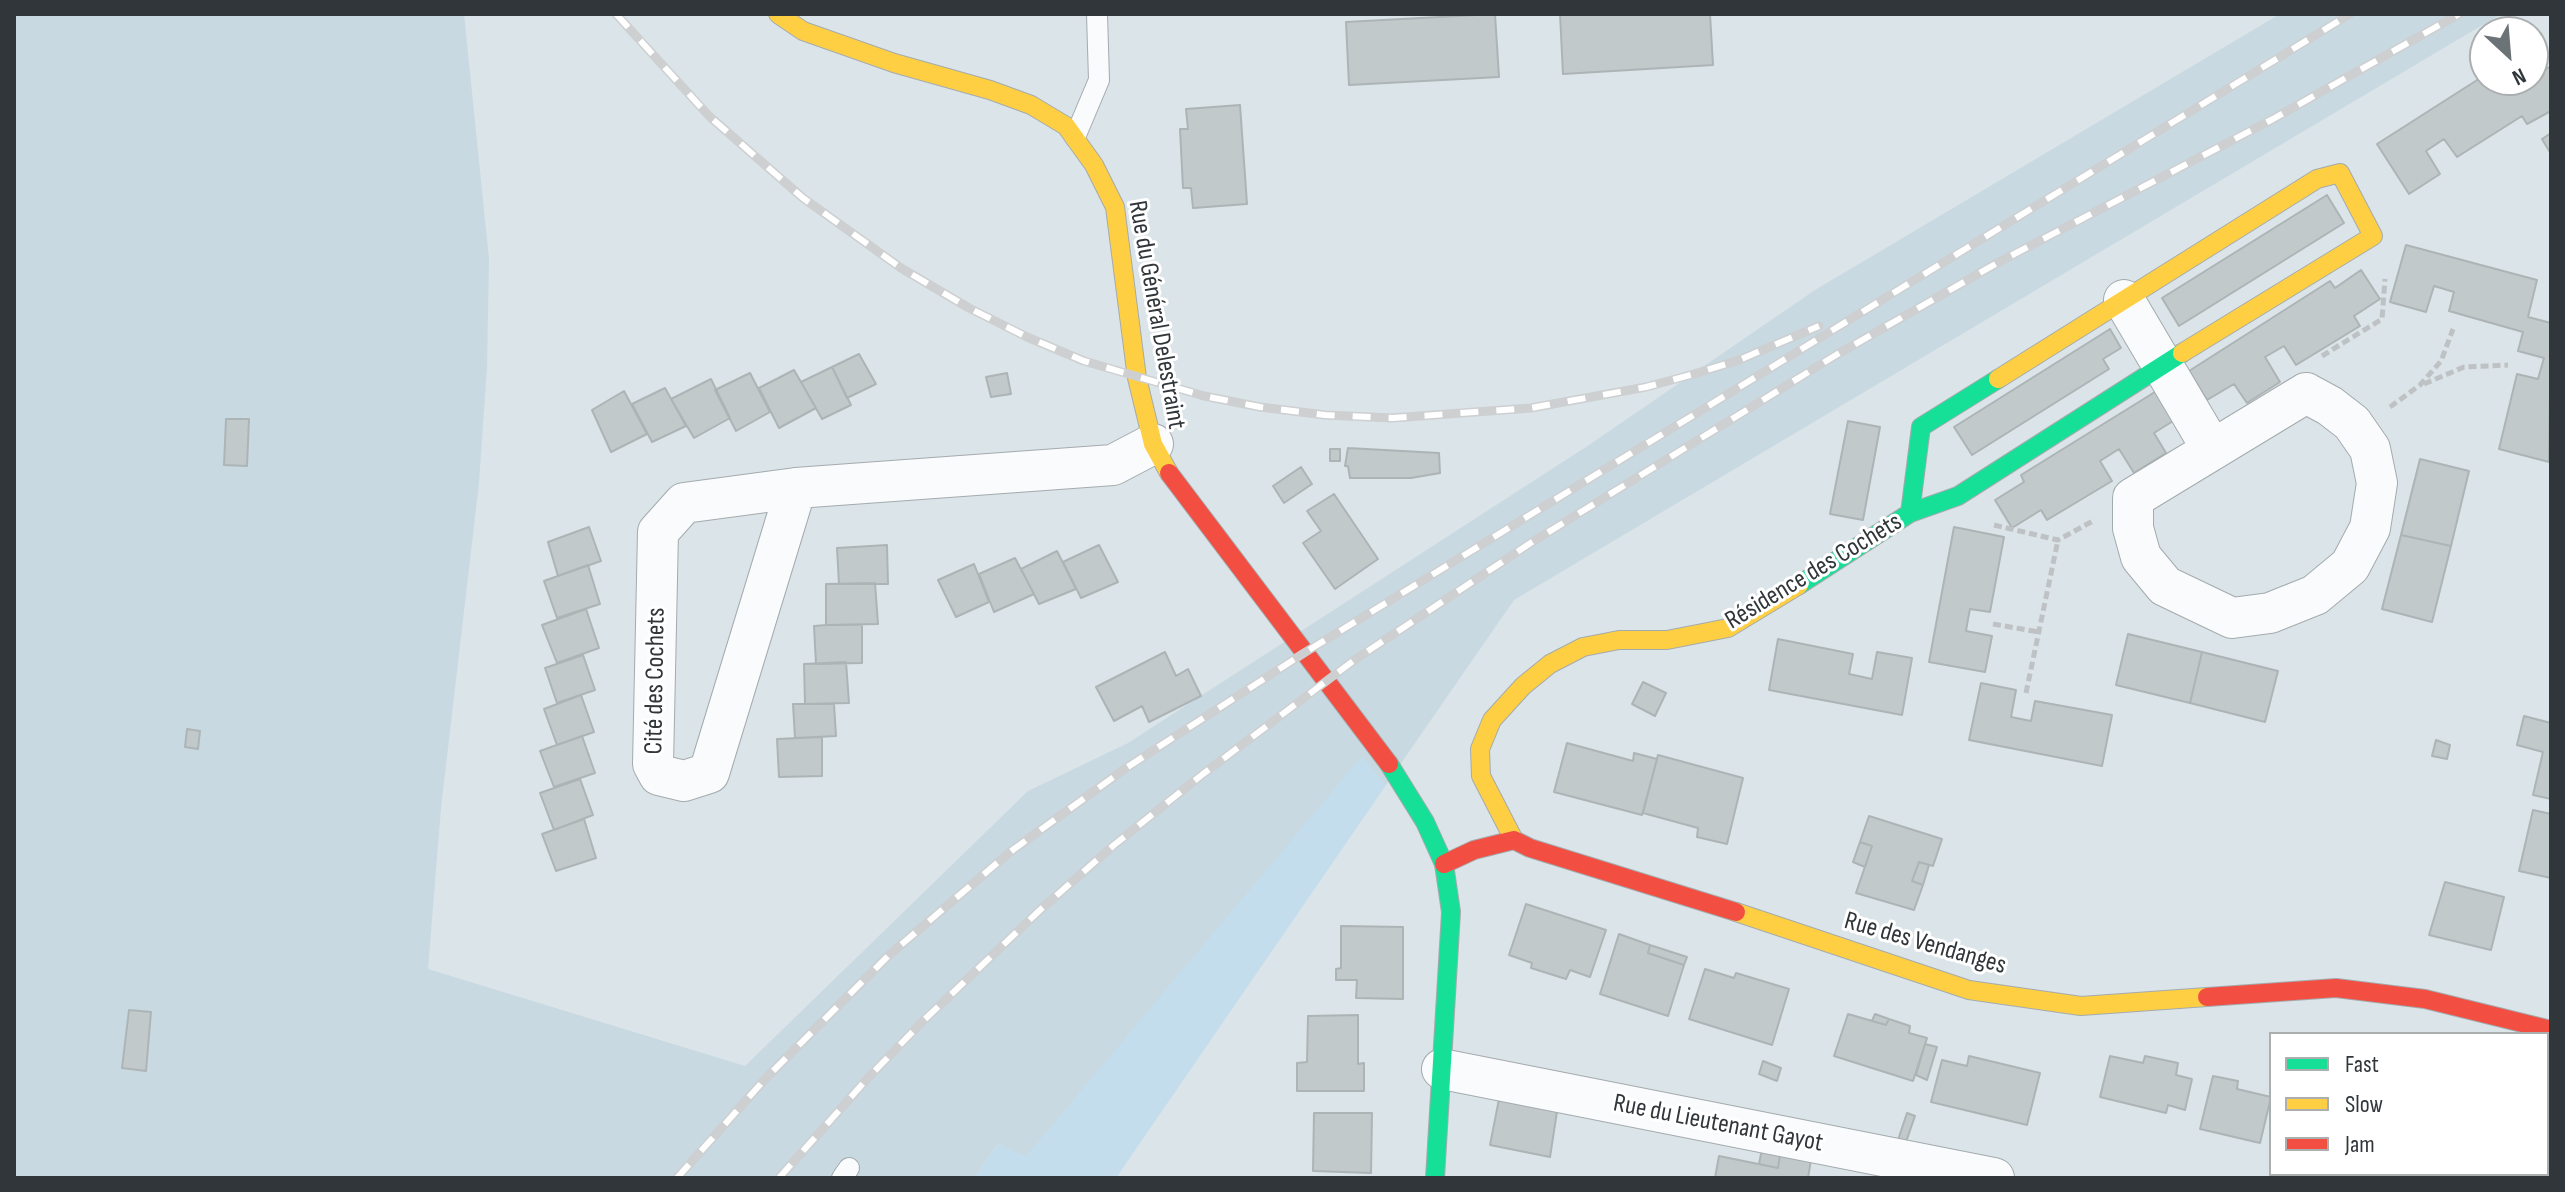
<!DOCTYPE html>
<meta charset="utf-8">
<style>
body{margin:0}
#map{position:relative;width:2565px;height:1192px;overflow:hidden;background:#dbe4e8;font-family:"Sofia Sans Condensed",sans-serif}
canvas{display:block}
.frame{position:absolute;inset:0;border:16px solid #303639;pointer-events:none}
.legend{position:absolute;left:2269px;top:1032px;width:280px;height:144px;box-sizing:border-box;background:#fff;border:2px solid #acafb0;margin:0;padding:10px 14px;list-style:none;font-size:24px;color:#303639}
.legend li{display:flex;align-items:center;gap:16px;height:40px}
.legend b{width:40px;border:2px solid #acafb0}
.north{position:absolute;left:2469px;top:16px;width:80px;height:80px;box-sizing:border-box;background:#fff;border:2px solid #acafb0;border-radius:50%;rotate:154deg;font-size:22px;font-weight:700;line-height:32px;text-align:center;color:#303639}
.north::after{content:'';display:block;margin:auto;width:28px;height:36px;background:#6c7376;clip-path:polygon(50% 0,100% 100%,50% 72%,0 100%)}
</style>
<div id="map">
<canvas width="2565" height="1192"></canvas>
<div class="frame"></div>
<ul class="legend">
<li><b style="height:10px;background:#16e098"></b>Fast</li>
<li><b style="height:10px;background:#ffcf43"></b>Slow</li>
<li><b style="height:10px;background:#f24e42"></b>Jam</li>
</ul>
<div class="north">N</div>
</div>
<script>
const ctx = document.querySelector('canvas').getContext('2d');
ctx.lineJoin = 'round';
function fill(path, color) {
  ctx.fillStyle = color;
  ctx.fill(path, 'evenodd');
}
function shape(rows) {
  const path = new Path2D();
  for (const r of rows) {
    path.moveTo(r[0], r[1]);
    for (let i = 2; i < r.length; i += 2) path.lineTo(r[i], r[i + 1]);
  }
  return path;
}
function strokePath(path, color, width, dash) {
  ctx.strokeStyle = color;
  ctx.lineWidth = width;
  ctx.lineCap = dash ? 'butt' : 'round';
  ctx.setLineDash(dash || []);
  ctx.stroke(path);
}
function write(font, color, halo, rows, align = 'center') {
  ctx.font = font + ' "Sofia Sans Condensed",sans-serif';
  ctx.lineWidth = 6;
  ctx.setLineDash([]);
  ctx.textBaseline = 'middle';
  ctx.strokeStyle = halo;
  ctx.fillStyle = color;
  for (const [text, x, y, turn = 0] of rows) {
    ctx.save();
    ctx.translate(x, y);
    ctx.rotate((+turn || 0) * Math.PI / 180);
    ctx.textAlign = isNaN(turn) ? turn : align;
    if (halo) ctx.strokeText(text, 0, 0);
    ctx.fillText(text, 0, 0);
    ctx.restore();
  }
}
fill(shape([
 [14,14,464,14,489,259,487,367,479,483,441,808,428,969,745,1066,1028,791,1128,743,1589,445,1815,290,2280,14,2501,14,1514,600,1386,785,1025,1157,998,1144,974,1178,14,1178]
]), '#c9d9e1');
fill(shape([
 [1362,756,1386,785,1116,1178,974,1178,998,1144,1026,1156]
]), '#c3ddec');
const building = shape([
 [1495,14,1499,77,1349,85,1346,22,1495,14],
 [1560,14,1710,14,1713,65,1563,74,1560,14],
 [2551,66,2551,111,2527,124,2522,116,2457,157,2444,139,2426,151,2440,174,2409,194,2377,144,2485,75,2485,80,2498,80,2507,93,2528,80,2533,80,2533,77,2551,66],
 [1240,105,1247,204,1193,208,1191,188,1183,188,1180,129,1188,129,1186,109,1240,105],
 [2551,133,2551,154,2542,139,2551,133],
 [2327,195,2344,223,2179,326,2162,298,2327,195],
 [2406,245,2537,280,2528,317,2551,323,2549,462,2499,449,2517,374,2538,379,2544,358,2518,351,2523,332,2449,311,2454,292,2434,286,2426,312,2390,302,2406,245],
 [2361,270,2380,299,2354,316,2360,326,2296,365,2284,346,2265,357,2280,382,2247,403,2234,384,2207,400,2189,371,2330,281,2335,288,2361,270],
 [2110,329,2121,348,2103,359,2109,369,1972,455,1954,427,2110,329],
 [859,354,876,384,847,398,832,367,859,354],
 [832,367,851,405,822,419,801,382,832,367],
 [794,370,816,408,779,428,759,388,794,370],
 [750,373,770,412,736,431,715,390,750,373],
 [1007,373,1011,394,991,397,986,377,1007,373],
 [711,379,730,418,694,438,671,399,711,379],
 [2163,387,2181,416,2154,433,2166,453,2134,473,2119,449,2100,461,2112,481,2047,520,2041,510,2012,528,1995,500,2024,482,2021,475,2163,387],
 [665,388,686,426,652,442,632,404,665,388],
 [624,391,647,434,611,452,592,410,624,391],
 [226,419,249,419,247,466,224,465,226,419],
 [1848,421,1880,427,1863,520,1830,514,1848,421],
 [1348,448,1439,453,1440,473,1411,478,1350,478,1348,466,1345,466,1348,448],
 [1330,449,1340,449,1340,461,1330,461,1330,449],
 [2420,459,2469,471,2451,546,2401,535,2420,459],
 [1301,467,1312,484,1284,503,1273,486,1301,467],
 [1334,494,1378,559,1335,589,1303,543,1321,531,1307,511,1334,494],
 [589,527,601,561,558,576,548,542,589,527],
 [1954,527,2004,537,1990,612,1970,609,1968,619,1966,631,1992,636,1985,672,1929,662,1954,527],
 [2401,535,2451,546,2432,622,2382,609,2401,535],
 [887,545,888,584,839,584,837,548,887,545],
 [1099,545,1118,582,1081,598,1063,562,1099,545],
 [1057,551,1076,589,1039,604,1021,569,1057,551],
 [1015,558,1034,594,994,612,979,574,1015,558],
 [974,564,989,602,956,617,938,580,974,564],
 [588,565,600,604,557,618,544,581,588,565],
 [875,583,878,624,826,625,826,584,875,583],
 [586,609,599,648,557,663,542,625,586,609],
 [826,625,862,625,862,663,816,664,814,626,826,625],
 [2128,634,2202,652,2190,703,2116,685,2128,634],
 [1778,639,1853,654,1849,674,1872,679,1877,652,1912,658,1902,715,1769,690,1778,639],
 [1165,652,1176,676,1188,669,1201,696,1149,722,1142,706,1114,721,1096,687,1165,652],
 [2202,652,2278,671,2265,722,2190,703,2202,652],
 [583,655,595,690,557,703,545,668,583,655],
 [846,662,849,703,805,704,804,664,846,662],
 [1643,682,1666,693,1655,716,1632,704,1643,682],
 [1981,683,2016,690,2011,717,2031,721,2035,701,2112,715,2102,766,1969,740,1981,683],
 [581,695,594,732,557,745,544,709,581,695],
 [793,704,834,704,836,736,795,738,793,704],
 [2524,716,2551,723,2551,799,2533,795,2543,752,2517,745,2524,716],
 [187,729,200,731,198,749,185,747,187,729],
 [582,736,595,773,554,787,540,751,582,736],
 [822,737,822,776,779,777,777,739,822,737],
 [2436,740,2450,745,2447,759,2432,756,2436,740],
 [1567,743,1633,761,1634,753,1657,759,1642,815,1554,792,1567,743],
 [1658,755,1743,778,1727,844,1697,837,1698,828,1643,813,1658,755],
 [580,779,593,815,554,830,540,793,580,779],
 [2533,810,2551,814,2551,878,2519,871,2533,810],
 [1869,816,1942,839,1933,866,1919,862,1912,881,1923,885,1914,910,1856,893,1872,846,1860,842,1869,816],
 [584,819,596,858,556,871,542,834,584,819],
 [1860,842,1872,846,1865,867,1853,862,1860,842],
 [1919,862,1929,865,1923,885,1912,881,1919,862],
 [2445,882,2504,897,2491,950,2429,935,2445,882],
 [1526,904,1606,930,1590,977,1570,970,1566,979,1531,968,1532,963,1509,955,1526,904],
 [1341,926,1403,927,1403,999,1356,998,1357,980,1336,980,1336,969,1341,968,1341,926],
 [1619,934,1650,945,1648,953,1684,965,1668,1016,1600,994,1619,934],
 [1650,945,1687,957,1684,965,1648,953,1650,945],
 [1705,969,1734,978,1736,973,1789,989,1772,1045,1689,1019,1705,969],
 [129,1010,151,1012,146,1071,122,1068,129,1010],
 [1848,1014,1886,1025,1889,1019,1910,1026,1909,1033,1927,1038,1913,1081,1834,1056,1848,1014],
 [1875,1014,1889,1019,1886,1025,1872,1021,1875,1014],
 [1358,1015,1358,1064,1364,1063,1364,1091,1297,1091,1297,1063,1307,1062,1308,1016,1358,1015],
 [1925,1044,1937,1047,1927,1080,1916,1075,1925,1044],
 [1969,1056,2040,1073,2027,1125,1931,1102,1942,1060,1967,1066,1969,1056],
 [2110,1056,2143,1063,2145,1056,2178,1063,2176,1075,2192,1079,2185,1110,2168,1105,2166,1113,2100,1097,2110,1056],
 [1763,1061,1781,1068,1777,1081,1759,1074,1763,1061],
 [2213,1076,2238,1081,2237,1089,2271,1097,2260,1143,2200,1129,2213,1076],
 [1500,1094,1558,1105,1550,1157,1490,1145,1500,1094],
 [2547,1110,2551,1111,2551,1171,2547,1170,2547,1110],
 [1314,1113,1372,1113,1371,1173,1313,1171,1314,1113],
 [1907,1113,1915,1116,1905,1145,1897,1143,1907,1113],
 [1763,1144,1781,1148,1778,1168,1759,1164,1763,1144],
 [1781,1148,1812,1154,1808,1178,1715,1178,1719,1156,1778,1168,1781,1148]
]);
fill(building, '#c2c9cb');
strokePath(building, '#adb4b6', 2);
const lane = shape([
 [1075,137,1099,80,1097,14],
 [842,1178,849,1168]
]);
const street = shape([
 [2124,300,2212,449],
 [2306,393,2330,406,2352,423,2370,449,2377,483,2370,528,2350,566,2315,595,2270,613,2232,618,2165,586,2141,557,2133,528,2133,498,2306,393],
 [796,488,709,773,684,781,659,775,653,764,658,532,684,503,796,488,1113,465,1153,444],
 [1442,1069,1994,1178]
]);
const fast = shape([
 [1910,513,1921,427,1998,379],
 [1799,585,1910,513,1958,496,2182,353],
 [1389,764,1425,822,1444,864,1451,912,1435,1178]
]);
const slow = shape([
 [778,14,803,31,894,63,990,90,1031,105,1066,126,1094,165,1115,207,1137,378,1153,444,1169,473],
 [1998,379,2317,179,2340,173,2373,236,2182,353],
 [1514,840,1481,776,1480,749,1492,720,1523,686,1550,664,1583,647,1619,640,1667,640,1728,628,1799,585],
 [1736,912,1969,990,2081,1006,2207,997]
]);
const jam = shape([
 [1169,473,1389,764],
 [1444,864,1474,850,1514,840,1530,848,1736,912],
 [2207,997,2336,988,2425,999,2551,1030]
]);
strokePath(lane, '#a4abae', 22);
strokePath(street, '#a4abae', 42);
strokePath(fast, '#a4abae', 20);
strokePath(slow, '#a4abae', 20);
strokePath(jam, '#a4abae', 20);
strokePath(shape([
 [2322,356,2382,319,2385,279],
 [2424,384,2464,367,2508,365],
 [2390,407,2420,385,2441,361,2453,329],
 [1994,525,2058,540,2093,521],
 [1993,624,2039,632],
 [2026,693,2058,540]
]), '#bfc2c4', 5, [8, 4]);
strokePath(lane, '#fafbfc', 20);
strokePath(street, '#fafbfc', 40);
strokePath(fast, '#16e098', 18);
strokePath(slow, '#ffcf43', 18);
strokePath(jam, '#f24e42', 18);
const rail = shape([
 [616,14,709,116,803,198,901,268,969,308,1027,337,1084,361,1204,396,1260,407,1325,415,1392,418,1531,408,1646,387,1694,374,1739,360,1819,326],
 [677,1178,766,1078,888,956,1010,852,1126,768,1304,653,2350,14],
 [779,1178,867,1079,922,1022,1040,910,1114,845,1203,774,1353,661,1529,544,1836,355,1999,262,2273,119,2459,14]
]);
strokePath(rail, '#cdcfd0', 9);
strokePath(rail, '#fff', 6, [18]);
write('26px', '#303639', '#fff', [
 ["Rue du Général Delestraint",1156,315,80],
 ["Résidence des Cochets",1814,572,-31],
 ["Cité des Cochets",656,681,-89],
 ["Rue des Vendanges",1925,944,16],
 ["Rue du Lieutenant Gayot",1718,1124,11]
]);
</script>
